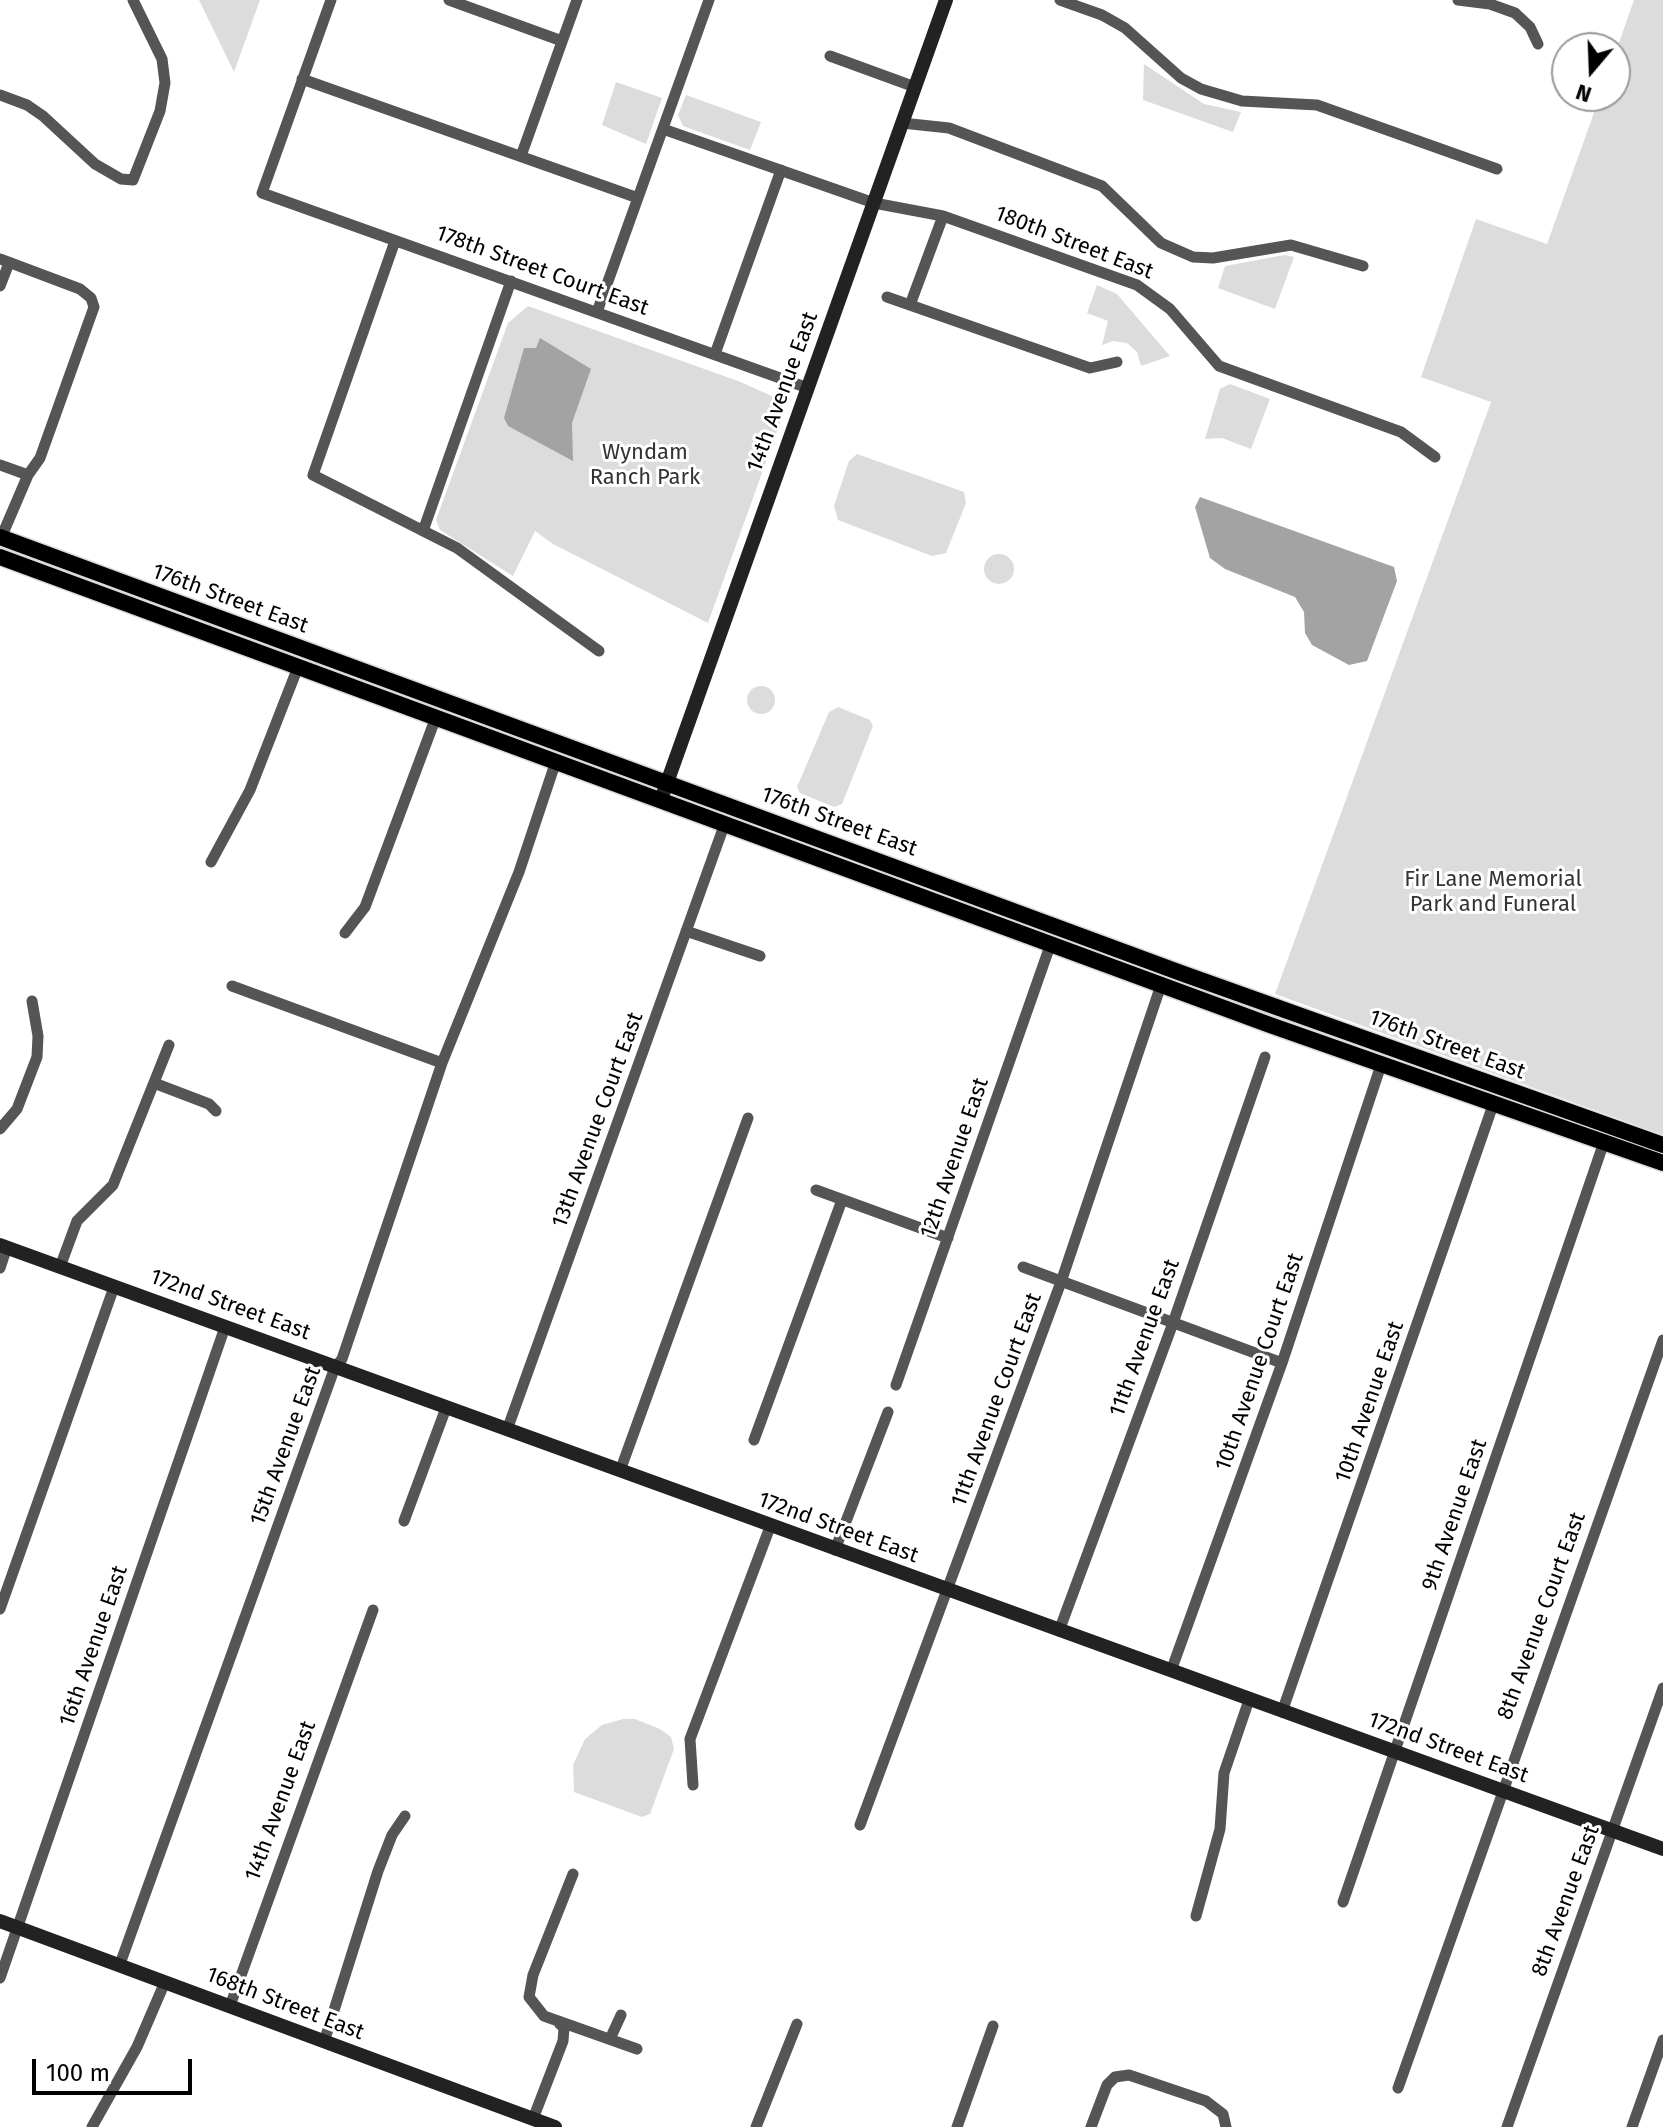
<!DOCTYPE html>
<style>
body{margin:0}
#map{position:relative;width:1663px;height:2127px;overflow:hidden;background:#fff;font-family:"Fira Sans",sans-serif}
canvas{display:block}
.north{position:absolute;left:1551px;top:32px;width:80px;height:80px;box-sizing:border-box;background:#fff;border:2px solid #999;border-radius:50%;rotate:199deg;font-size:22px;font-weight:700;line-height:32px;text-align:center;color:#000}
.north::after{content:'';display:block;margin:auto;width:28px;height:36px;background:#000;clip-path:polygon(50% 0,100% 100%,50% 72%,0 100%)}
.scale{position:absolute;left:32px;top:2059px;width:160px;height:36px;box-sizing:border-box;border:4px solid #000;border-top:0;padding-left:10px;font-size:24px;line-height:28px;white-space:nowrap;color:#000;-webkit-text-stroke:6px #fff;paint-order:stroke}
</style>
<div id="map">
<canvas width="1663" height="2127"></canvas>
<div class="north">N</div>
<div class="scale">100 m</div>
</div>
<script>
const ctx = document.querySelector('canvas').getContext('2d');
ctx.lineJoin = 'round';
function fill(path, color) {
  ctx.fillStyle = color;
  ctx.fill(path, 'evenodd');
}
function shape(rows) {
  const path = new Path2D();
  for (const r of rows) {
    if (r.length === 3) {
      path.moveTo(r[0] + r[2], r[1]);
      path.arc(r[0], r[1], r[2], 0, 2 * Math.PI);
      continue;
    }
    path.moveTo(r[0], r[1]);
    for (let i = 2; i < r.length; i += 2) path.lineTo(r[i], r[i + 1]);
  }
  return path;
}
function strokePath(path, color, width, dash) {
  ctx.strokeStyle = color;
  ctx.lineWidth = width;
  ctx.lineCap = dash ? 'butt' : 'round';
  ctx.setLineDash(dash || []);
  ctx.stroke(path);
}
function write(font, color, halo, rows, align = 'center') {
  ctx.font = font + ' "Fira Sans",sans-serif';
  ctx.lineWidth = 6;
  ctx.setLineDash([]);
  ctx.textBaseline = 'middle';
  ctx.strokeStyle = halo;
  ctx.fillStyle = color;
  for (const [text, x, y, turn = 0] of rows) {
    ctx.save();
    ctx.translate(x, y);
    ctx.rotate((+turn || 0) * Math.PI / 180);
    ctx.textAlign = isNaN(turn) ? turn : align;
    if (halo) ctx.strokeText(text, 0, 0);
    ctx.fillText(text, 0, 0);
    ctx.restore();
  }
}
fill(shape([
 [199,0,260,0,234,72],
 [1634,0,1663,0,1663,1135,1275,994,1491,402,1421,377,1476,219,1547,244,1600,96,1615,96,1615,54],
 [1144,64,1204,104,1241,112,1233,132,1143,100],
 [616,82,662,98,646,144,602,125],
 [686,95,761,122,750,150,683,126,678,115],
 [1284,255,1294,257,1275,309,1218,288,1225,266],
 [1097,285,1117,294,1170,356,1141,366,1137,352,1127,343,1113,341,1102,345,1108,321,1087,313],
 [528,306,738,381,781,400,785,409,708,623,553,544,535,531,513,576,440,530,436,520,508,323],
 [1230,384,1270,399,1251,449,1222,438,1205,439,1220,389],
 [857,454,964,492,966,503,946,553,932,556,838,520,834,506,849,461],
 [999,569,15],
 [761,700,14],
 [838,707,870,720,873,726,842,804,834,807,800,793,797,787,829,712],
 [623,1719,635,1719,660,1729,671,1737,674,1749,650,1814,642,1817,574,1792,573,1765,585,1739,602,1725]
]), '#dcdcdc');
fill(shape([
 [540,338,591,369,572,423,573,461,508,426,504,418,524,348,536,348],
 [1200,497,1394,567,1397,581,1367,661,1349,665,1312,645,1305,633,1304,612,1295,597,1225,569,1210,558,1195,507]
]), '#a3a3a3');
const primary = shape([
 [0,537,1181,973,1663,1145],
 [0,557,1270,1025,1663,1163]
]);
strokePath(primary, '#dbdbdb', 19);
strokePath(shape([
 [331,0,262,193,808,388],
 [449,0,562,41],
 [1060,0,1102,15,1125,28,1181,78,1201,89,1242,101,1317,105,1497,169],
 [1458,0,1490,4,1515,13,1530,27,1538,44],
 [830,56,915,87],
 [302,79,638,198],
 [0,95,27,105,43,116,95,164,121,179,133,180,160,111,165,83,162,59,133,0],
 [902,123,949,128,1102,186,1161,243,1193,257,1213,258,1291,245,1363,266],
 [663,129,874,203,943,216,1137,285,1170,309,1219,366,1401,432,1435,457],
 [521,156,577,0],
 [395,241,313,475,457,548,599,651],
 [0,259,80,289,91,298,94,307,40,458,28,475,1,538],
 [0,286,9,263],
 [887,297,1090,368,1117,362],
 [910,305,943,216],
 [597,312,709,0],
 [715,354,781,170],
 [0,465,28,475],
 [423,531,511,281],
 [211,862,250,790,298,667],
 [686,931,760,956],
 [345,933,365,907,436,717],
 [232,986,442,1063],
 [154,1083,209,1104,216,1111],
 [0,1129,17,1109,37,1057,38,1036,32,1001],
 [816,1190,948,1238],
 [60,1267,77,1221,113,1185,169,1045],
 [1023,1267,1282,1363],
 [0,1268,7,1247],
 [896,1385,1051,943],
 [507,1430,725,823],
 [754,1440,842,1200],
 [620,1471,748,1118],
 [404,1521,446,1408],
 [835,1550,888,1412],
 [0,1609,114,1287],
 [1059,1631,1173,1323,1265,1057],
 [1171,1671,1282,1363,1381,1065],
 [1282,1712,1493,1105],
 [693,1785,690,1739,770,1527],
 [860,1825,1061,1282,1161,985],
 [573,1874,533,1975,529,1997,544,2016,637,2049],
 [1343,1902,1604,1142],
 [1196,1916,1220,1829,1224,1773,1249,1700],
 [120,1964,335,1367,342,1359,442,1063,519,872,556,761],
 [0,1978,225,1327],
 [230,2006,373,1610],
 [610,2039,621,2015],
 [324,2042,378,1871,392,1835,405,1816],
 [1398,2088,1663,1340],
 [533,2119,563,2041,564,2028,559,2023],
 [92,2127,137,2047,165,1982],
 [756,2127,797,2024],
 [957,2127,993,2026],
 [1091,2127,1107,2085,1115,2077,1129,2075,1206,2101,1223,2114,1226,2127],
 [1507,2127,1663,1688],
 [1632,2127,1663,2040]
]), '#555', 11);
strokePath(shape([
 [663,794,946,0],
 [0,1245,1663,1849],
 [0,1921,555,2127]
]), '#222', 14);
strokePath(primary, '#000', 16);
write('22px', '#000', '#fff', [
 ["180th Street East",1074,243,21],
 ["178th Street Court East",542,271,20],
 ["14th Avenue East",783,392,-70],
 ["176th Street East",230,599,20],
 ["176th Street East",839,822,20],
 ["176th Street East",1447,1045,20],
 ["13th Avenue Court East",598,1120,-70],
 ["12th Avenue East",955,1158,-71],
 ["172nd Street East",230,1305,20],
 ["11th Avenue East",1145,1338,-70],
 ["10th Avenue Court East",1260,1362,-71],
 ["11th Avenue Court East",997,1400,-70],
 ["10th Avenue East",1370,1402,-71],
 ["15th Avenue East",286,1446,-70],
 ["9th Avenue East",1455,1515,-71],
 ["172nd Street East",838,1528,20],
 ["8th Avenue Court East",1542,1616,-70],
 ["16th Avenue East",94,1646,-71],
 ["172nd Street East",1448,1748,20],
 ["14th Avenue East",281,1801,-70],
 ["8th Avenue East",1566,1901,-70],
 ["168th Street East",285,2004,21]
]);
write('22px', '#333', '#fff', [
 ["Wyndam",645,453],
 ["Ranch Park",645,478],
 ["Fir Lane Memorial",1493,880],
 ["Park and Funeral",1493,905]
]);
</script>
